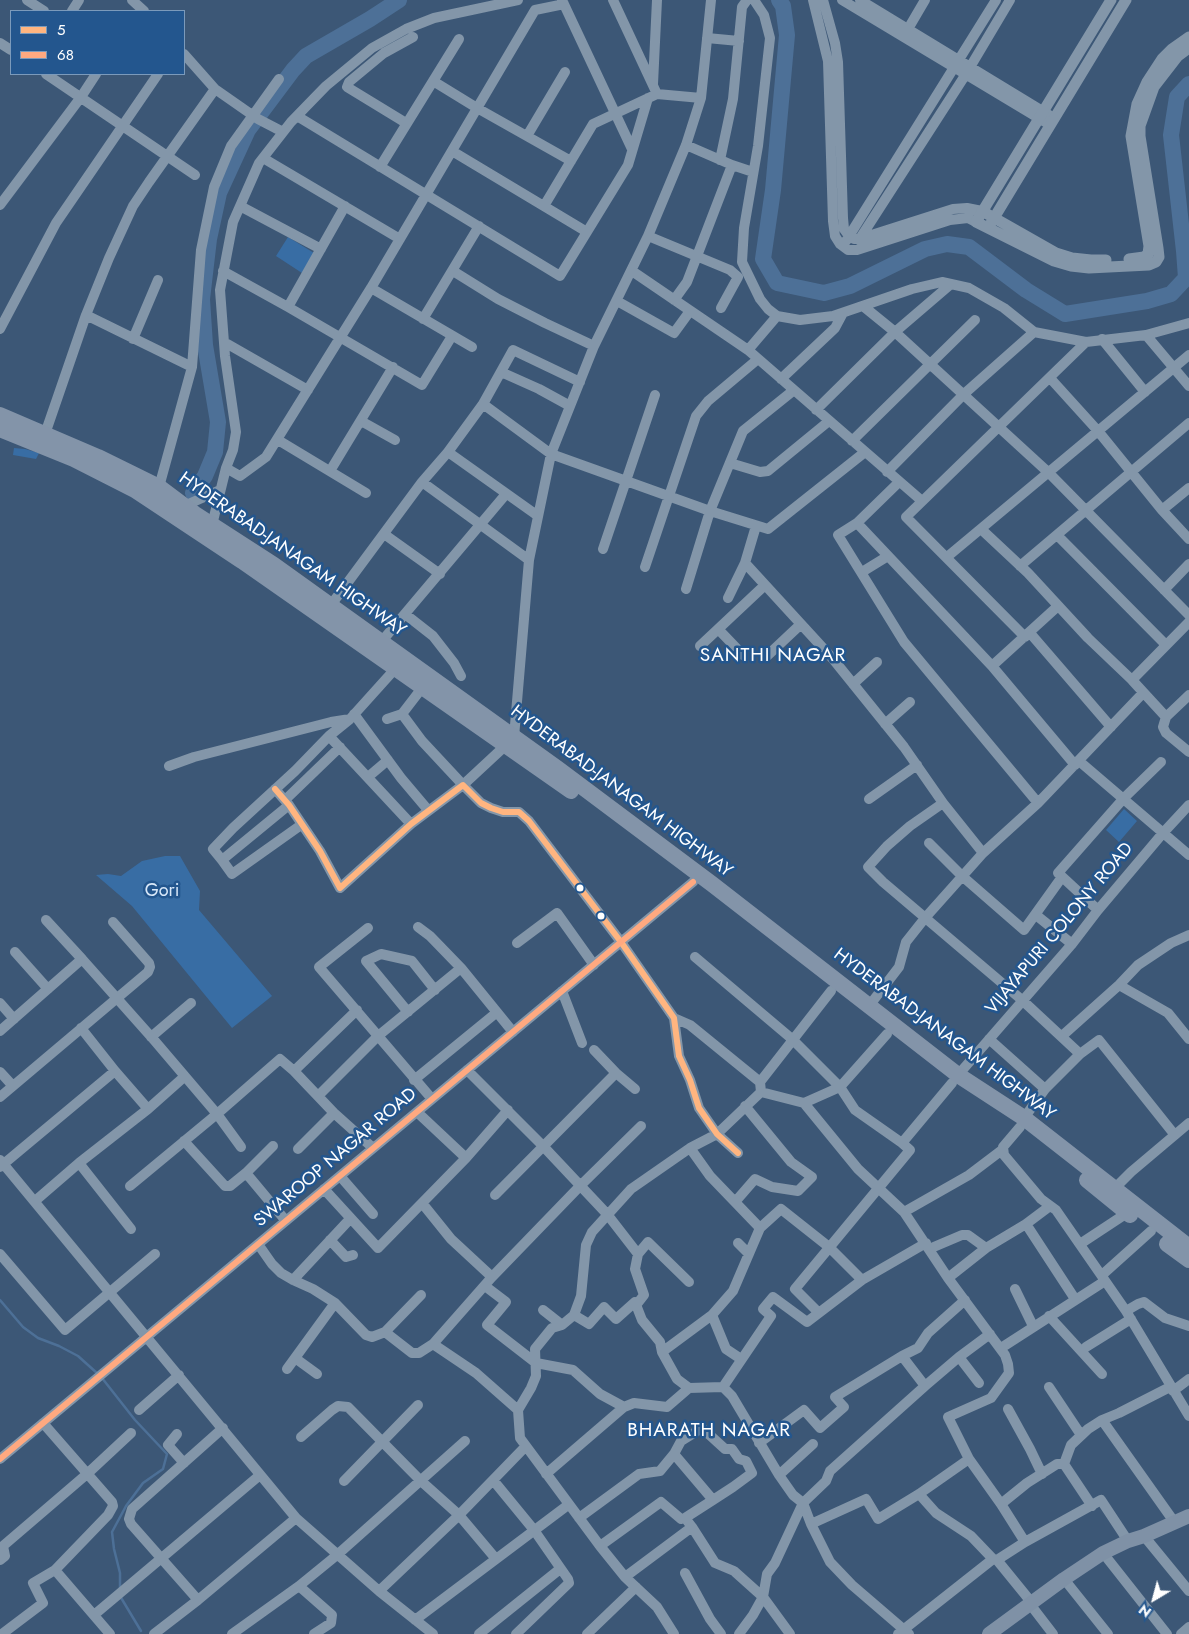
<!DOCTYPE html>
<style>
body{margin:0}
#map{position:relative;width:1189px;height:1634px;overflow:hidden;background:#3c5776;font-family:Jost,sans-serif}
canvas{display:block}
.legend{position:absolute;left:10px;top:10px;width:175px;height:65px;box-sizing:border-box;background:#23568e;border:1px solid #7b9abb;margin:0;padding:6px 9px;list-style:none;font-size:15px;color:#fff}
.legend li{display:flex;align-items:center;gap:10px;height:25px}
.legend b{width:25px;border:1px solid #7b9abb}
.north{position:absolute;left:1129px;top:1574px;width:50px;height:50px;-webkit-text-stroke:4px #23568e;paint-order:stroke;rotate:217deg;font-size:14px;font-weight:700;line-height:20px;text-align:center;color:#fff}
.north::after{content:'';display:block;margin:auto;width:18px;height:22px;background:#fff;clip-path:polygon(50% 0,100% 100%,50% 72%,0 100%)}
</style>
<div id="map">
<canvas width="1189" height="1634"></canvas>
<ul class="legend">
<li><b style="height:6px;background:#ffb580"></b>5</li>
<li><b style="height:6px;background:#ffa980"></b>68</li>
</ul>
<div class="north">N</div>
</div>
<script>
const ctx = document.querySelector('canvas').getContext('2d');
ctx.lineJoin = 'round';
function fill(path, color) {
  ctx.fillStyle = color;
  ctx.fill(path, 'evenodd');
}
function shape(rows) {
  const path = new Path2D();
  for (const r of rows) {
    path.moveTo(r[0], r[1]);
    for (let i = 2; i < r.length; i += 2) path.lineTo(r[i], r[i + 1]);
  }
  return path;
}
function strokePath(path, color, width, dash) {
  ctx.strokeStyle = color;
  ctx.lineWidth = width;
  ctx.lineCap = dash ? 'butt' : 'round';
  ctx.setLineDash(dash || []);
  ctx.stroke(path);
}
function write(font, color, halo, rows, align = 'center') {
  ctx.font = font + ' Jost,sans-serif';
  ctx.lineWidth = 5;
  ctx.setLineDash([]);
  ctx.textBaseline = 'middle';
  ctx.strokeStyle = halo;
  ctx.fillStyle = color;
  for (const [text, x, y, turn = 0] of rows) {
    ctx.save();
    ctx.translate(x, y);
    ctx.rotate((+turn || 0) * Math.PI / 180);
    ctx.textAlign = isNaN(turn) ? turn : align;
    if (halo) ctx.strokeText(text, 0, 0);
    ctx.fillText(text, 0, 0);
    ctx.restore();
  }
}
fill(shape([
 [288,237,314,253,302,273,276,256],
 [14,448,25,449,39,453,36,459,13,455],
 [1124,809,1137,821,1119,842,1106,830],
 [165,856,180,856,200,891,199,910,272,996,232,1028,132,906,96,875,108,874,121,876,142,861]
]), '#386da4');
strokePath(shape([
 [0,1300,23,1327,38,1338,59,1346,78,1356,98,1374],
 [102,1378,135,1420,167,1454,163,1469,143,1483,126,1506,112,1532,114,1549,120,1573,120,1588],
 [120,1596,141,1631]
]), '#4d7097', 2.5);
strokePath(shape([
 [779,0,783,6,787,35,773,190,763,259,777,283,824,293,850,286,925,249,947,244,969,247,1026,290,1065,314,1147,301,1171,294,1186,278,1184,251,1171,135,1177,97,1189,84],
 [193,493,205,476,215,452,218,422,205,345,202,299,209,239,219,193,248,130,293,70,306,56,370,19,399,0]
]), '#4d7097', 16);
strokePath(shape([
 [27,0,44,11],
 [132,0,144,11],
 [562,0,632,149],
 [613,0,657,94],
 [754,0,764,15,770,38,758,146,744,228,742,262,760,299,768,309,777,316,800,320,833,316,912,289,942,282,969,288,1004,308,1034,332,1086,342,1146,335,1189,323],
 [813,0,828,61,833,221,835,236,840,244,848,250,857,250,950,220,968,218,976,222],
 [823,0,835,43,838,62,843,218,844,229,849,236,854,239,859,239,953,209,967,208,982,211],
 [842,0,1045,122],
 [860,0,1054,118],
 [72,11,79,0],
 [903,32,908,29,925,0],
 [707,38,739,41],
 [0,43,11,50],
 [184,54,215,89,258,119,283,132],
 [46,74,195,175],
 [433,81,477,108,571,161],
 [653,84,657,0],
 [297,116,560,276,628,165,648,98],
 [406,123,347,87,349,82,384,53,413,37],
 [527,136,565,72],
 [452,151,587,232],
 [263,158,400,239],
 [720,160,733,99,742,7,747,0],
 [732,165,753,172],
 [380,167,459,39],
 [0,205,81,97,96,74],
 [240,206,321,249],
 [544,206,593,124,657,94,701,98],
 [648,236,730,270,738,277,721,308],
 [859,240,966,74,1010,0],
 [846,241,996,0],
 [223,271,288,307,422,385,452,336],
 [453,271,498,299,545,323,594,346],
 [632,271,748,350,922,501],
 [371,288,472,347],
 [674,300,687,282,732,165,686,145],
 [617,301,674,333,690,311],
 [863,306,895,332,1049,473,1189,615],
 [288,307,345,206],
 [86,315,192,367],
 [423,319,479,226],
 [0,329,56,223,158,74],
 [1146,335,1189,386],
 [133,339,158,280],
 [1102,339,1145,392],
 [224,342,308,390],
 [748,350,777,316],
 [501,372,539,389,570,406],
 [1050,378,1098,431,1162,510,1189,539],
 [781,379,835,328,843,313],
 [483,404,551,454,710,511,768,529,865,452],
 [816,410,895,332,951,284],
 [361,421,395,440],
 [45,434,86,315,109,258,133,206,149,182,215,89],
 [278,440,366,493],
 [852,441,975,320],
 [448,452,538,516],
 [730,463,760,472,768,471,829,421],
 [226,468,240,476,266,457,371,288,535,10,564,4],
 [330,471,393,367],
 [887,472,964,394,1034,332],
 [422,482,529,560],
 [899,482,857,523,838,535,904,642,1038,803],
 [159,487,192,367,201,250,214,187,231,146,279,79],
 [184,506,220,490],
 [1162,510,1189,488],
 [857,523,992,666,1075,765],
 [212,525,226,468,233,450,236,432,225,356,220,290,233,222,259,163,291,122,326,86,372,48,406,29,434,18,518,0],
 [756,526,745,563,833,659,904,747,943,803,983,853],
 [981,529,1028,573,1088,638,1132,680,1166,717,1163,727,1166,733,1189,752],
 [384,534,440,574],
 [1057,535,1166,645],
 [603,549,655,395],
 [947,557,1189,355],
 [1020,566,1189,423],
 [645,567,696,416,708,401,758,359],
 [862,572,888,556],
 [686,589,710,511,743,431,794,390],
 [1164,590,1189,564],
 [728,598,745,563],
 [331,605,422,482,448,452,483,404,513,350,580,382],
 [405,614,433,636,454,663,461,676],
 [718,629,743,655],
 [1030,633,1111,727],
 [1025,637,906,517,1086,342],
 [382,641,506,494],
 [700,646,765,585],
 [767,656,801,624],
 [992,666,1058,606],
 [1132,680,1189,622],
 [853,684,877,662],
 [354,714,401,778,428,810],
 [402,714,422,688],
 [1166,717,1189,695],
 [387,719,402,714,422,741,463,785,505,746],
 [885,724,910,702],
 [329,736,411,824],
 [514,737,529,560,551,454,594,346,648,236,686,145,701,98,711,0],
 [1079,761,1189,855],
 [169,766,194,757,331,722,350,719],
 [368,777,388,760],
 [275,789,289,805,320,851,340,888,411,824,463,785,481,803,491,808,503,812,519,812,529,821,621,942,674,1018,679,1056,690,1080,699,1108,717,1134,738,1153],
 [869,799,917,765],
 [285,800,340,747],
 [943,803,910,826,887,846,868,867,883,882,1022,1000,1080,1054],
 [289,805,222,860,232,874,301,825],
 [929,843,962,876,1024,930,1062,877],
 [222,860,213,849,233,828,295,771,329,736,350,719,395,669],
 [1098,910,1058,873,1124,798,1161,762],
 [1036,915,1072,944],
 [46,920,82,959],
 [418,927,430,936,461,968],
 [368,928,319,967,432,1099],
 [517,943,557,913,594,965],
 [15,952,48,989],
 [695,957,792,1039,840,1087,855,1110,902,1143],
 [1119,985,1168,1013,1189,1039],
 [562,991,582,1043],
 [0,1003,14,1019],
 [869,1006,899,967,906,942,925,918,983,853,1038,803,1143,693],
 [408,1012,366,961,381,954,412,961,435,990],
 [674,1018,690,1025,760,1082],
 [81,1028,115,1071,148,1109],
 [0,1031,82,959,154,1040,217,1114,241,1147],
 [1062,1036,1119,985,1138,965,1171,943,1189,935],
 [151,1037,191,1003],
 [989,1039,1045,1089],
 [594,1050,616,1073,635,1089],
 [467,1070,543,1146,607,1214,638,1254,635,1269,644,1295,637,1304,635,1302,642,1320,660,1342,662,1352,677,1379,689,1388,723,1387,732,1396,779,1475,793,1495,803,1503,811,1524,830,1562,852,1585,909,1634],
 [294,1071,357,1010],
 [0,1072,12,1085],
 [958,1075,1072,944,1098,910,1163,833,1189,805],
 [414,1080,496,1013],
 [761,1092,760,1082,831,991],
 [318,1096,378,1036,461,968,513,1032],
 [0,1097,148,972,150,967,149,963,113,922],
 [804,1103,858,1169,904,1212,948,1278,1005,1355,1008,1364,1009,1373,991,1398,948,1417,969,1459],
 [417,1112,466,1158],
 [1024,1118,1045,1089,1080,1054,1099,1040,1174,1134],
 [1020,1127,1003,1147,1004,1155,1041,1199,1056,1210,1126,1311,1189,1416],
 [184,1141,225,1186,230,1186,246,1173],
 [273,1146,246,1173,286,1221],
 [690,1148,710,1176,760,1228],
 [298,1149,334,1113],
 [0,1160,296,1518,379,1591,433,1634],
 [79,1163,131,1229],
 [0,1167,115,1071],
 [340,1176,373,1214],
 [130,1186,217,1114,280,1059,294,1071,334,1113,373,1148],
 [1115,1188,1131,1172,1189,1123],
 [324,1189,378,1248,466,1158,508,1110],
 [495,1195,616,1073],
 [35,1201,79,1163,148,1109,184,1077],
 [735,1202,755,1179,772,1187,798,1191,812,1177,791,1162,745,1106],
 [422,1203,451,1239,492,1277],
 [904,1212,969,1175,1002,1150],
 [1026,1224,1075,1299],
 [330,1240,346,1257,353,1255],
 [738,1243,749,1254],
 [258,1244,272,1264,281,1273,293,1280,313,1289,335,1303,366,1335,372,1337,385,1332,412,1353,419,1353,433,1344,492,1277,580,1186,641,1126],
 [1080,1244,1127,1213],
 [929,1249,962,1235,968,1235,986,1248,1026,1224,1050,1206],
 [0,1254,65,1330,155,1254],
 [638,1254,648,1242,689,1282],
 [1102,1275,1151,1231],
 [948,1278,986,1248],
 [293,1280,350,1219],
 [485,1286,506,1302,487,1325,536,1363,573,1370,600,1394,624,1407,634,1403,667,1407,689,1388],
 [1015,1289,1033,1326],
 [543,1310,562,1325],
 [1126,1311,1138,1304,1144,1302,1165,1318,1189,1326],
 [819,1313,795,1289,910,1150,902,1143,952,1083],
 [574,1315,589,1324,604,1307,616,1319,635,1302],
 [712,1315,726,1349,741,1359],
 [1049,1316,1102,1374],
 [385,1332,421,1295],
 [433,1344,476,1373,518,1410],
 [1086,1347,1131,1319],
 [1001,1348,1105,1281],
 [662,1352,712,1315,733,1291,760,1228,781,1209,829,1247,862,1280],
 [902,1356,925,1386],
 [959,1357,979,1383],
 [295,1358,317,1374],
 [287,1369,335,1303],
 [723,1387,771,1316,763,1309,773,1297,807,1322,862,1280,926,1243],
 [1049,1387,1081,1435],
 [1173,1391,1189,1379],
 [1008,1409,1030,1449,1042,1474],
 [139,1410,179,1375],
 [1102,1420,1175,1523],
 [177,1434,168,1445,184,1463],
 [301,1437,332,1410,338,1406,348,1407,421,1481,459,1515,496,1559],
 [759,1443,804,1410,820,1428,844,1407,835,1397,902,1356,918,1348,928,1333,965,1300],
 [0,1459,693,882],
 [1064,1464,1092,1506],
 [546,1474,624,1407],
 [779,1475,813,1444],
 [493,1480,534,1530,568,1579,569,1583,516,1634],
 [344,1481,418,1405],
 [919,1494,936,1513,971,1536,993,1559,997,1560,1032,1603,1033,1608,1053,1634],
 [1001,1504,1027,1483,1057,1464,1064,1464,1071,1445,1088,1429,1102,1420,1119,1413,1170,1387],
 [579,1518,639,1474,660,1471,674,1454],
 [811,1524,866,1499,878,1519,919,1494,969,1459,1001,1504,1025,1542],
 [692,1527,685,1518,713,1500,733,1487,752,1473,746,1461,739,1459,732,1449,725,1449,702,1428,681,1441,674,1454,713,1500],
 [1144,1536,1189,1591],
 [600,1546,661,1502,681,1519,685,1518],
 [1103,1553,1167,1634],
 [0,1560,5,1556,3,1546,87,1474,131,1433],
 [997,1560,1025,1542,1101,1500,1128,1541],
 [55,1570,110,1634],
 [685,1573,710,1619,721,1634],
 [625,1577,692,1527,715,1563,734,1571,763,1597,790,1634],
 [1064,1579,1108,1634],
 [299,1586,332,1615,331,1623,314,1634],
 [379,1591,459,1515,526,1446],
 [198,1600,131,1524,129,1519,132,1509,223,1428],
 [94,1615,260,1475],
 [415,1620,568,1505],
 [2,1634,43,1603,33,1583,55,1570,108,1515,113,1506,112,1502,43,1423],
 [154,1634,198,1600,296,1518],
 [232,1634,299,1586,337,1555,465,1441],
 [479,1634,560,1569],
 [587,1634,636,1587],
 [674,1634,657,1607,625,1577,600,1546,520,1438,518,1410,531,1388,536,1376,535,1349,552,1328,562,1325,574,1315,581,1296,586,1245,592,1232,631,1189,690,1148,717,1134,761,1092,804,1103,840,1087,887,1034],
 [739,1634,753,1615,763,1597,767,1574,775,1563,803,1503,826,1481,830,1471,925,1386,959,1357,990,1334],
 [898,1634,993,1559],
 [1181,1634,1189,1627]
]), '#8396a9', 10);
strokePath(shape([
 [1111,0,976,222,1054,261,1071,266,1089,268,1149,265,1156,262,1159,257,1158,248,1140,136,1140,126,1154,87,1178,56,1189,48],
 [982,211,1056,253,1072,258,1091,260,1106,260],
 [991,223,1126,0],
 [1129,259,1144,257,1148,254,1149,246,1131,136,1137,104,1147,82,1162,59,1172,49,1189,37]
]), '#8396a9', 11);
strokePath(shape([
 [989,1634,1064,1579,1103,1553,1128,1541,1144,1536,1189,1516]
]), '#7f91a6', 14);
strokePath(shape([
 [0,415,98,457,159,487,195,514,274,565,557,768,712,884,958,1075,1024,1118,1189,1247],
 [0,429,74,459,135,490,242,561,571,791],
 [1087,1180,1130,1215],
 [1167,1244,1189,1260]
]), '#8394a9', 16);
strokePath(shape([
 [275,789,289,805,320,851,340,888,411,824,463,785,481,803,491,808,503,812,519,812,529,821,621,942,674,1018,679,1056,690,1080,699,1108,717,1134,738,1153]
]), '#ffb580', 6);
strokePath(shape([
 [0,1459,693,882]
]), '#ffa980', 6);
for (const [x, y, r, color] of [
 [580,888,4.5,"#fff"],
 [601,916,4.5,"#fff"]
]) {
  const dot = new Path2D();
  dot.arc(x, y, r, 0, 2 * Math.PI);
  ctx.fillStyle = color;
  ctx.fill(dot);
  strokePath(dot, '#23568e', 2);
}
write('18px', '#fff', '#23568e', [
 ["HYDERABAD-JANAGAM HIGHWAY",292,555,35],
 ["HYDERABAD-JANAGAM HIGHWAY",621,792,37],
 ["VIJAYAPURI COLONY ROAD",1060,929,-50],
 ["HYDERABAD-JANAGAM HIGHWAY",944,1035,37],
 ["SWAROOP NAGAR ROAD",336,1158,-40]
]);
write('18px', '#d8e8f9', '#23568e', [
 ["Gori",162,892]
]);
ctx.letterSpacing = '1px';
write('19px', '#fff', '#23568e', [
 ["SANTHI NAGAR",773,656],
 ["BHARATH NAGAR",709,1431]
]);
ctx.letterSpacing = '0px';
</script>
